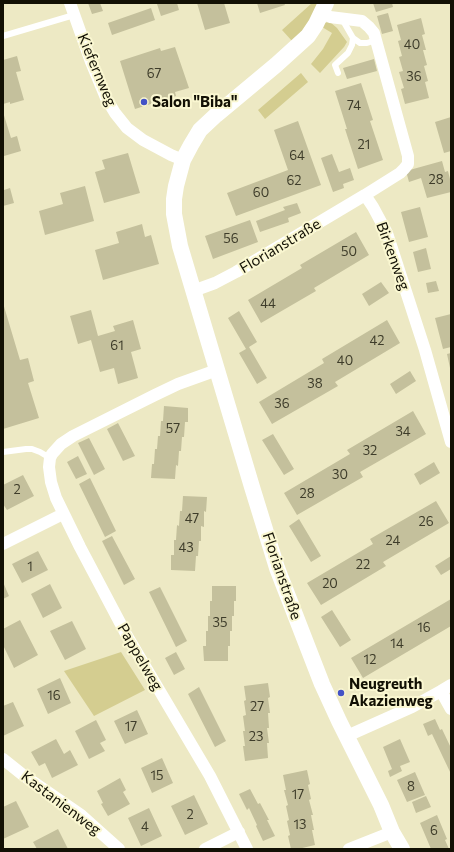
<!DOCTYPE html>
<meta charset="utf-8">
<style>
body{margin:0}
#map{position:relative;width:454px;height:852px;overflow:hidden;background:#ede9c4;font-family:Commissioner,sans-serif}
canvas{display:block}
.frame{position:absolute;inset:0;border:4px solid #121004;pointer-events:none}
</style>
<div id="map">
<canvas width="454" height="852"></canvas>
<div class="frame"></div>
</div>
<script>
const ctx = document.querySelector('canvas').getContext('2d');
ctx.lineJoin = 'round';
function fill(path, color) {
  ctx.fillStyle = color;
  ctx.fill(path, 'evenodd');
}
function shape(rows) {
  const path = new Path2D();
  for (const r of rows) {
    path.moveTo(r[0], r[1]);
    for (let i = 2; i < r.length; i += 2) path.lineTo(r[i], r[i + 1]);
  }
  return path;
}
function strokePath(path, color, width, dash) {
  ctx.strokeStyle = color;
  ctx.lineWidth = width;
  ctx.lineCap = dash ? 'butt' : 'round';
  ctx.setLineDash(dash || []);
  ctx.stroke(path);
}
function write(font, color, halo, rows, align = 'center') {
  ctx.font = font + ' Commissioner,sans-serif';
  ctx.lineWidth = 4;
  ctx.setLineDash([]);
  ctx.textBaseline = 'middle';
  ctx.strokeStyle = halo;
  ctx.fillStyle = color;
  for (const [text, x, y, turn = 0] of rows) {
    ctx.save();
    ctx.translate(x, y);
    ctx.rotate((+turn || 0) * Math.PI / 180);
    ctx.textAlign = isNaN(turn) ? turn : align;
    if (halo) ctx.strokeText(text, 0, 0);
    ctx.fillText(text, 0, 0);
    ctx.restore();
  }
}
fill(shape([
 [312,3,318,3,310,20,302,31,292,41,282,30],
 [328,22,330,22,337,28,347,42,344,47,320,73,311,64,323,49,332,33,322,27,325,23],
 [301,73,308,82,265,119,258,110],
 [121,652,145,690,94,716,64,671]
]), '#d4cd90');
fill(shape([
 [88,3,100,3,103,11,92,14],
 [159,3,177,3,179,10,161,16,157,4],
 [197,3,224,3,230,23,205,30],
 [257,3,284,3,285,5,260,13],
 [373,3,392,3,393,7,376,12],
 [151,8,155,20,112,35,108,23],
 [388,13,393,31,382,34,377,16],
 [421,18,425,34,422,35,426,50,423,50,427,65,424,66,428,81,425,82,429,98,405,104,401,89,404,88,399,72,403,71,399,57,402,56,398,41,401,40,397,25],
 [175,47,189,88,175,92,176,96,135,109,120,61,160,48,161,51],
 [17,56,21,71,16,72,24,100,10,104,10,102,3,104,3,60],
 [374,59,377,71,347,79,343,68],
 [361,83,373,120,370,121,383,160,358,169,345,129,347,129,335,91],
 [3,112,11,138,17,136,21,151,4,156,3,152],
 [451,117,451,151,444,153,435,122],
 [298,121,321,185,236,216,227,193,288,170,274,130],
 [128,153,140,193,104,203,95,172,105,169,102,160],
 [332,154,339,172,350,168,354,180,343,184,344,188,333,192,321,158],
 [442,161,445,172,448,171,451,183,451,192,427,198,421,178,409,182,406,171],
 [85,186,94,221,45,235,39,211,63,204,60,193],
 [3,187,4,190,10,188,14,203,3,206],
 [297,203,301,213,288,218,289,222,260,232,256,221,285,210,283,207],
 [420,207,428,237,409,242,401,212],
 [250,220,258,242,213,259,205,236],
 [142,224,145,237,151,235,159,264,103,280,95,250,119,243,116,232],
 [356,232,369,255,314,288,316,291,261,323,248,300,302,268,300,265],
 [426,248,431,269,418,272,413,252],
 [436,281,439,291,428,293,426,283],
 [381,282,389,293,369,306,362,294],
 [3,303,20,360,28,358,34,381,28,383,39,418,3,429],
 [91,310,98,336,115,331,113,326,133,320,141,349,131,352,138,378,118,384,114,368,100,372,91,340,78,344,70,316],
 [239,311,257,342,249,347,267,378,257,384,239,353,246,349,228,318],
 [451,314,451,347,443,349,435,318],
 [387,320,400,343,335,382,338,386,272,424,259,402,324,363,322,359],
 [451,353,451,368,450,368,447,354],
 [410,371,416,381,396,394,390,384],
 [164,406,188,408,188,422,185,422,184,437,182,437,181,451,179,451,178,466,176,465,175,479,151,478,152,464,154,464,155,449,157,449,158,436,160,436,161,421,163,421],
 [413,411,426,434,360,472,363,477,297,515,284,493,350,454,347,450],
 [118,423,135,456,123,461,107,429],
 [273,434,294,469,284,475,262,440],
 [89,438,105,469,94,475,78,443],
 [78,456,87,474,76,479,67,462],
 [434,462,440,473,420,485,414,474],
 [23,475,34,496,7,510,3,504,3,485],
 [90,478,116,531,105,537,79,484],
 [183,496,207,497,206,512,204,511,204,527,201,526,201,541,199,541,198,556,196,556,195,571,171,570,171,555,174,555,174,540,176,540,177,525,179,526,180,511,182,511],
 [436,501,449,523,383,562,386,566,321,605,307,583,373,544,370,539],
 [299,519,321,556,311,562,289,526],
 [112,536,135,579,124,585,102,541],
 [38,551,48,570,22,583,12,564],
 [451,556,451,569,441,575,435,566],
 [3,582,9,596,3,599],
 [50,584,62,608,43,618,31,594],
 [212,586,236,586,236,601,234,601,234,616,232,616,232,631,230,631,230,646,228,646,228,661,204,661,203,646,206,646,206,631,208,631,208,616,210,616,210,601,212,601],
 [160,587,187,641,176,647,149,592],
 [451,599,451,626,363,678,351,658],
 [332,610,351,640,340,647,321,617],
 [20,620,38,655,14,668,3,645,3,629],
 [72,621,86,649,65,660,50,631],
 [176,652,185,669,174,675,165,658],
 [60,678,71,703,48,714,37,689],
 [268,683,270,697,268,698,270,713,268,713,269,728,267,728,269,743,267,743,268,758,245,761,243,746,245,746,243,731,245,731,243,716,246,715,244,701,246,700,244,686],
 [199,687,226,741,215,747,188,694],
 [13,702,24,726,3,736,3,706],
 [137,710,148,734,125,744,114,721],
 [435,719,440,730,442,729,451,748,451,774,432,734,428,736,423,724],
 [96,720,106,740,100,743,105,751,89,759,75,731],
 [56,739,64,754,70,750,78,765,52,778,45,763,39,766,31,752],
 [400,739,410,762,400,766,402,771,390,777,388,771,392,769,383,747],
 [162,758,173,783,152,793,141,768],
 [307,770,310,784,308,785,311,799,309,800,313,815,311,815,314,830,312,830,315,845,298,849,291,849,288,836,290,835,287,821,289,820,286,806,288,805,284,790,286,790,283,775],
 [415,772,425,795,407,802,397,780],
 [120,778,126,790,123,792,130,804,108,816,101,804,103,803,97,791],
 [250,789,258,804,260,803,269,820,267,820,275,836,263,841,256,826,257,825,249,808,247,810,239,794],
 [194,795,208,824,185,835,171,806],
 [426,796,431,807,416,813,412,802],
 [16,801,29,827,3,839,3,807],
 [149,808,162,836,141,846,128,818],
 [437,815,447,839,445,840,449,849,431,849,420,823],
 [58,829,68,849,37,849,33,842]
]), '#c4c09c');
strokePath(shape([
 [342,19,353,38,360,43,367,43,376,40],
 [3,36,74,15],
 [338,73,335,65,348,53,352,45,353,38],
 [3,452,26,449,32,449,40,452,50,458]
]), '#fff', 6);
strokePath(shape([
 [70,3,91,62,106,98,115,113,127,128,143,140,171,155,183,160],
 [322,12,330,17,362,21,369,27,374,33,408,156,408,164,404,169,400,173,365,195,373,207,387,233,425,350,451,442],
 [193,291,215,283,236,272,365,195],
 [217,370,178,384,155,395,73,436,61,444,52,454,50,458,49,467,51,482,56,498,80,547,126,634,210,776,247,849],
 [3,544,63,514],
 [441,691,451,709],
 [347,736,412,707,441,691,451,685],
 [3,759,23,775,81,815,119,849],
 [205,849,239,832],
 [349,849,392,832]
]), '#fff', 12);
strokePath(shape([
 [326,3,316,24,308,36,276,65,216,115,200,130,191,145,183,160,176,186,174,199,174,214,180,246,252,487,277,568,322,684,339,721,381,805,392,832,402,849]
]), '#fff', 16);
for (const [x, y, r, color] of [
 [144,102,4,"#4352c6"],
 [341,693,4,"#4352c6"]
]) {
  const dot = new Path2D();
  dot.arc(x, y, r, 0, 2 * Math.PI);
  ctx.fillStyle = color;
  ctx.fill(dot);
  strokePath(dot, '#faf7d1', 1.5);
}
write('13px', '#3e3c2a', null, [
 ["40",412,45],
 ["67",154,74],
 ["36",414,77],
 ["74",354,106],
 ["21",364,145],
 ["64",297,156],
 ["28",436,180],
 ["62",294,181],
 ["60",261,193],
 ["56",231,239],
 ["50",349,252],
 ["44",268,304],
 ["42",377,341],
 ["61",117,346],
 ["40",345,361],
 ["38",315,384],
 ["36",282,404],
 ["57",173,429],
 ["34",403,432],
 ["32",370,451],
 ["30",340,475],
 ["2",17,490],
 ["28",307,494],
 ["47",192,519],
 ["26",426,522],
 ["24",393,541],
 ["43",186,548],
 ["22",363,565],
 ["1",30,567],
 ["20",330,584],
 ["35",220,623],
 ["16",424,628],
 ["14",397,644],
 ["12",370,660],
 ["16",54,696],
 ["27",257,707],
 ["17",131,727],
 ["23",256,737],
 ["15",157,776],
 ["8",411,787],
 ["17",298,795],
 ["2",190,815],
 ["13",300,825],
 ["4",145,827],
 ["6",434,831]
]);
write('15px', '#121004', '#faf7d1', [
 ["Kiefernweg",97,70,67],
 ["Florianstraße",280,246,-31],
 ["Birkenweg",393,256,70],
 ["Florianstraße",282,576,71],
 ["Pappelweg",140,657,60],
 ["Kastanienweg",61,803,37]
]);
write('bold 15px', '#121004', '#faf7d1', [
 ["Salon \"Biba\"",152,102],
 ["Neugreuth",349,684],
 ["Akazienweg",349,701]
], 'left');
</script>
